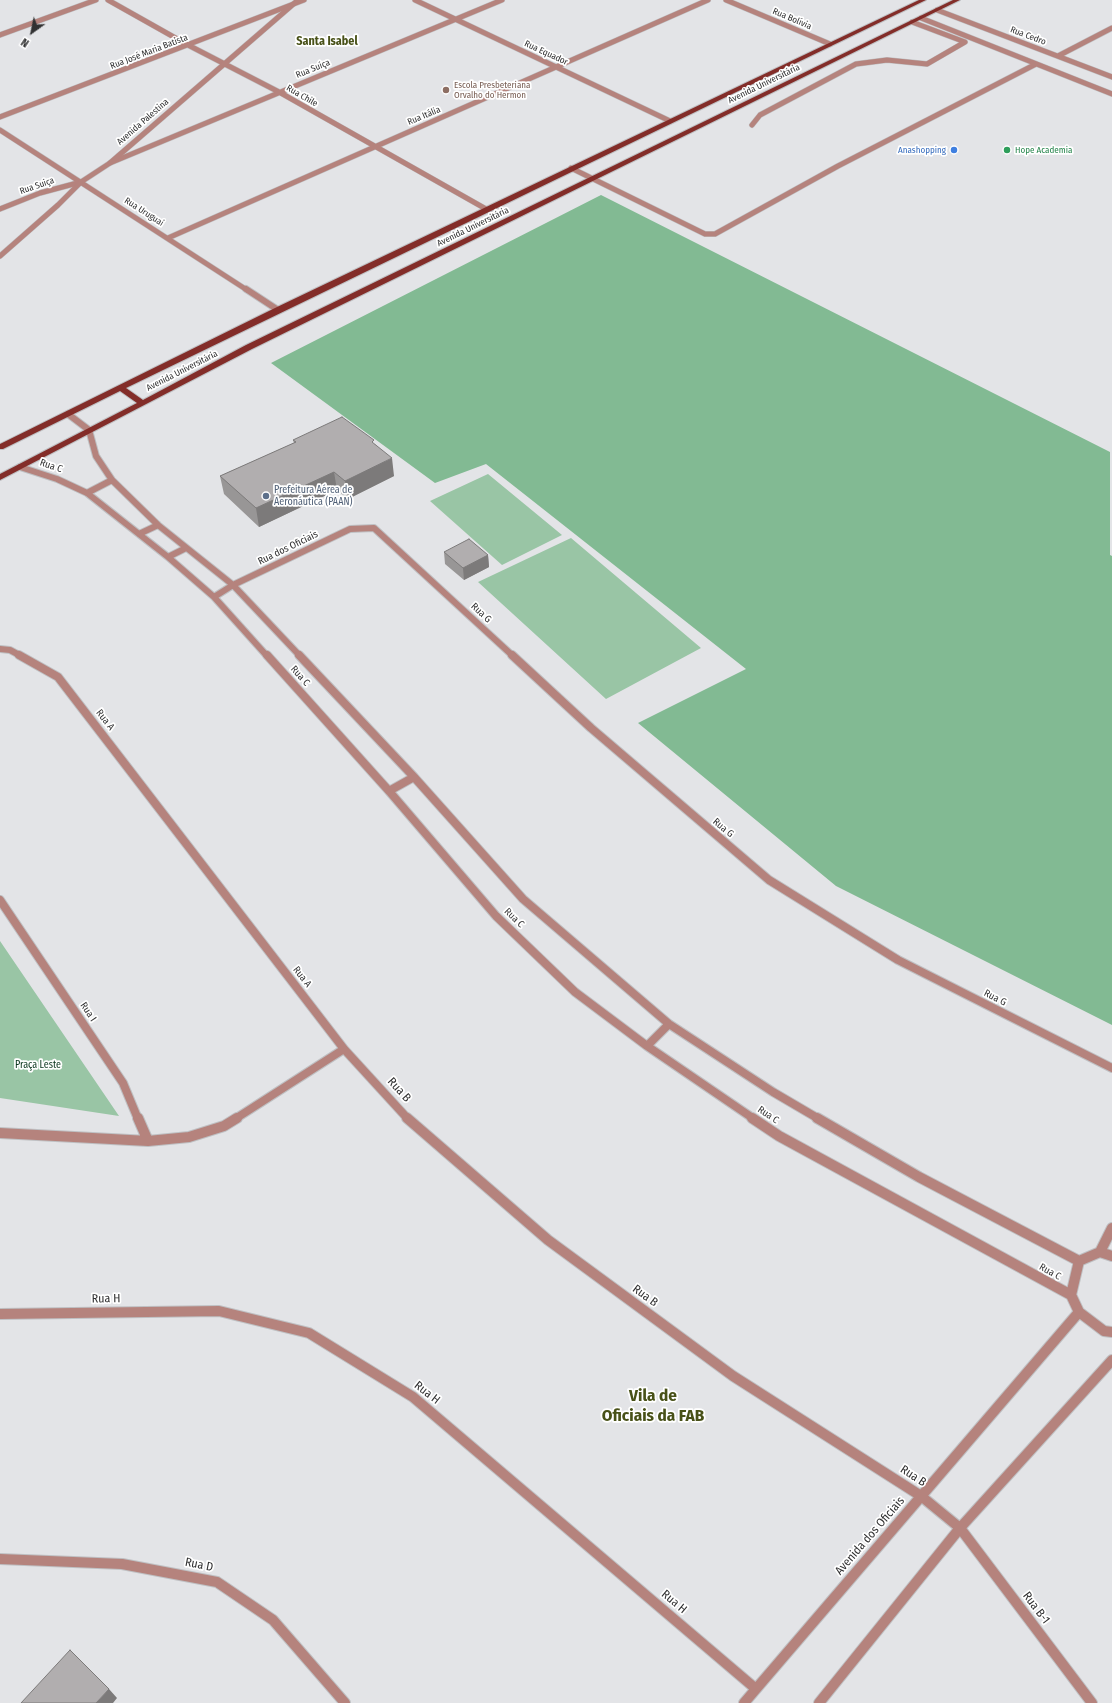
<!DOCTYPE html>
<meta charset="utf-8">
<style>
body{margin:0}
#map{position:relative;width:1112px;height:1703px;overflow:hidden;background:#e3e4e7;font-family:"Fira Sans Condensed",sans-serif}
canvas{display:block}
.north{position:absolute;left:12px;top:12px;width:40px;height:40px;-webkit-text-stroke:3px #fff;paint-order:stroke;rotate:213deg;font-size:11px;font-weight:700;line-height:16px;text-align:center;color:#313132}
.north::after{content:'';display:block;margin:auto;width:14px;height:18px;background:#313132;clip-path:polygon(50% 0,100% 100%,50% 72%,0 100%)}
</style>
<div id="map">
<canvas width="1112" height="1703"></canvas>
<div class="north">N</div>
</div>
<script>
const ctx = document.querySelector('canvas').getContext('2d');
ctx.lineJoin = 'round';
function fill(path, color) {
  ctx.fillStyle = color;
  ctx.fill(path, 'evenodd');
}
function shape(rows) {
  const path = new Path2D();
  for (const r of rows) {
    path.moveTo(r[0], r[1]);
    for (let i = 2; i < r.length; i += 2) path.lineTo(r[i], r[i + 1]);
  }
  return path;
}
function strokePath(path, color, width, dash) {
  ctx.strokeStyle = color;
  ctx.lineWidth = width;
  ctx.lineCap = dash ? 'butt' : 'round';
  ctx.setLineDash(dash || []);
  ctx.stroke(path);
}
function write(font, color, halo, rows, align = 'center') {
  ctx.font = font + ' "Fira Sans Condensed",sans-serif';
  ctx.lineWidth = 3.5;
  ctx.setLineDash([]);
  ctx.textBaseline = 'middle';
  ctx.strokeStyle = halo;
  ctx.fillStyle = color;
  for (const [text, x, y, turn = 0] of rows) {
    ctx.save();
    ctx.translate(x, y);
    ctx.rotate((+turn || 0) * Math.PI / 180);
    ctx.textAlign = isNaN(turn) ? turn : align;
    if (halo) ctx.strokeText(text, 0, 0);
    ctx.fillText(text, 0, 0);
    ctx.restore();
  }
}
fill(shape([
 [488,474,562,535,502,565,430,501],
 [571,538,701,648,606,699,478,582],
 [0,941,119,1116,0,1098]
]), '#99c5a5');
fill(shape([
 [601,195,1110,452,1110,555,1112,556,1112,1025,836,886,638,723,746,669,486,464,435,483,271,363]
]), '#82ba93');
const service = shape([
 [921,18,1112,94],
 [752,125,760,115,856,64,887,60,927,64,965,42,912,22],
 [571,168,705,234,715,234,838,166,1036,64]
]);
const minorFar3 = shape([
 [108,0,188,45,279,92,486,209],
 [415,0,670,121],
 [726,0,830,44],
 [937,10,1112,77],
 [0,35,96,0],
 [1058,56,1112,28],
 [0,117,304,0],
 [0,130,247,290],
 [110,163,502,0],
 [0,209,40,193,81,182],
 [168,238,708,0]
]);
const minorFar2 = shape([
 [246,289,278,310],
 [68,414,89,430,96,456,112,480,158,525,233,585,300,656],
 [20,467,57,479,87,493,168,557,214,597,267,656],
 [87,493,112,480],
 [139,534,158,525],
 [168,557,186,548],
 [214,597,233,585,350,529,374,528,513,656],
 [0,649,10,650,21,656]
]);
const minorFar1 = shape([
 [19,655,58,677,344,1049,408,1119],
 [267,655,389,791,496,916,575,992,647,1046,754,1119],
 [299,655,414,777,523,899,669,1024,773,1092,819,1119],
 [512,655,591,728,769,880,898,960,1112,1068],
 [389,791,414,777],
 [0,900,123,1083,138,1119],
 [647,1046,669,1024],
 [235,1119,344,1049]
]);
const minor = shape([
 [138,1118,148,1141],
 [407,1118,548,1240,733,1376,921,1496,960,1528,1092,1703],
 [752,1118,779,1136,1071,1295],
 [817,1118,919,1177,1079,1261],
 [0,1133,148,1141,189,1137,224,1126,237,1118],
 [1100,1252,1112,1228],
 [1112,1256,1100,1252,1079,1261,1071,1295,1079,1312,1104,1331,1112,1332],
 [0,1314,219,1311,309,1333,413,1397,756,1689],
 [0,1559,122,1564,217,1582,273,1620,345,1703],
 [744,1703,1079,1312],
 [819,1703,960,1528,1112,1360]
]);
const tertiary = shape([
 [0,256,58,205,81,182,110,163,298,0]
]);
const primary = shape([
 [919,0,926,0,126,388,143,400,246,345,953,0,960,0,252,349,0,480,0,474,137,403,120,391,3,449,0,449,0,444,275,308,919,0]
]);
strokePath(service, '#bfc0c3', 6);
strokePath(minorFar3, '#bfc0c3', 6);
strokePath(minorFar2, '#bfc0c3', 8);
strokePath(minorFar1, '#bfc0c3', 10);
strokePath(minor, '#bfc0c3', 12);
strokePath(tertiary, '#bfc0c3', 6);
strokePath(primary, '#bfc0c3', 2);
strokePath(service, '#b5837d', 5);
strokePath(minorFar3, '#b5837d', 5);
strokePath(minorFar2, '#b5837d', 6);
strokePath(minorFar1, '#b5837d', 8);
strokePath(minor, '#b5837d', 10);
strokePath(tertiary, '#b5837d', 5);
fill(primary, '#832d29');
fill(shape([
 [293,440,375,444,394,476,348,499,337,490,259,527,224,494,220,476,294,443],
 [444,552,488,555,489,567,464,580,445,564]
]), '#989696');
fill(shape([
 [392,458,394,476,348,499,345,481],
 [334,472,337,490,259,527,256,508],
 [488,555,489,567,464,580,463,568],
 [109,1689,117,1698,113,1703,96,1703]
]), '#7c7a7a');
const building = shape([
 [342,417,374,440,372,442,392,458,345,481,334,472,256,508,220,476,296,442,293,440,342,417],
 [469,539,488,555,463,568,444,552,469,539],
 [70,1650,109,1689,96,1703,21,1703,70,1650]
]);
fill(building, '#b1aeaf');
strokePath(building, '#7c7a7a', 1);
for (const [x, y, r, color] of [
 [446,90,4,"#8d6e63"],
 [954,150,4,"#3f7fe0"],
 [1007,150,4,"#2e9e5b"],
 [266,496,4,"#5c6f8a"]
]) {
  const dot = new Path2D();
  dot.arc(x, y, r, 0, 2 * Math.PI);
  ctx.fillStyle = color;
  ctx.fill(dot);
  strokePath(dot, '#fff', 1.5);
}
write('9px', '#313132', '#fff', [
 ["Rua Bolívia",792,19,23],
 ["Rua Cedro",1028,36,21],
 ["Rua José Maria Batista",149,52,-21],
 ["Rua Equador",546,53,25],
 ["Rua Suíça",313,69,-22],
 ["Avenida Universitária",764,84,-26],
 ["Rua Chile",302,96,30],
 ["Rua Itália",424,116,-23],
 ["Avenida Palestina",143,122,-41],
 ["Rua Suiça",37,186,-19],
 ["Rua Uruguai",144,212,33],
 ["Avenida Universitária",473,227,-26],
 ["Avenida Universitária",182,371,-27]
]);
write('9px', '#785e54', '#fff', [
 ["Escola Presbeteriana",454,85],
 ["Orvalho do Hermon",454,95]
], 'left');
write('9px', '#366cbe', '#fff', [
 ["Anashopping",946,150]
], 'right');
write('9px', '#27864d', '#fff', [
 ["Hope Academia",1015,150]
], 'left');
write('10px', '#313132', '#fff', [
 ["Rua C",51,466,19],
 ["Rua dos Oficiais",288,548,-26],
 ["Rua G",481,613,43],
 ["Rua C",300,676,48],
 ["Rua A",105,720,52],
 ["Rua G",723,828,40],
 ["Rua C",514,918,44],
 ["Rua A",302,977,52],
 ["Rua G",995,998,27],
 ["Rua I",88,1012,56],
 ["Rua C",768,1115,34],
 ["Rua C",1050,1272,29]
]);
write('10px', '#4e5e75', '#fff', [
 ["Prefeitura Aérea de",274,490],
 ["Aeronáutica (PAAN)",274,502]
], 'left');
write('10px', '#06331a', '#fff', [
 ["Praça Leste",38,1065]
]);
write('bold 12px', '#485118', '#fff', [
 ["Santa Isabel",327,42]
]);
write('12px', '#313132', '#fff', [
 ["Rua B",399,1090,48],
 ["Rua B",645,1296,36],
 ["Rua H",106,1299,-1],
 ["Rua H",427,1393,38],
 ["Rua B",913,1476,33],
 ["Avenida dos Oficiais",870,1536,-49],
 ["Rua D",199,1565,11],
 ["Rua H",674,1602,40],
 ["Rua B-1",1036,1608,53]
]);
write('bold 17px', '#485118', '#fff', [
 ["Vila de",653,1396],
 ["Oficiais da FAB",653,1416]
]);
</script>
